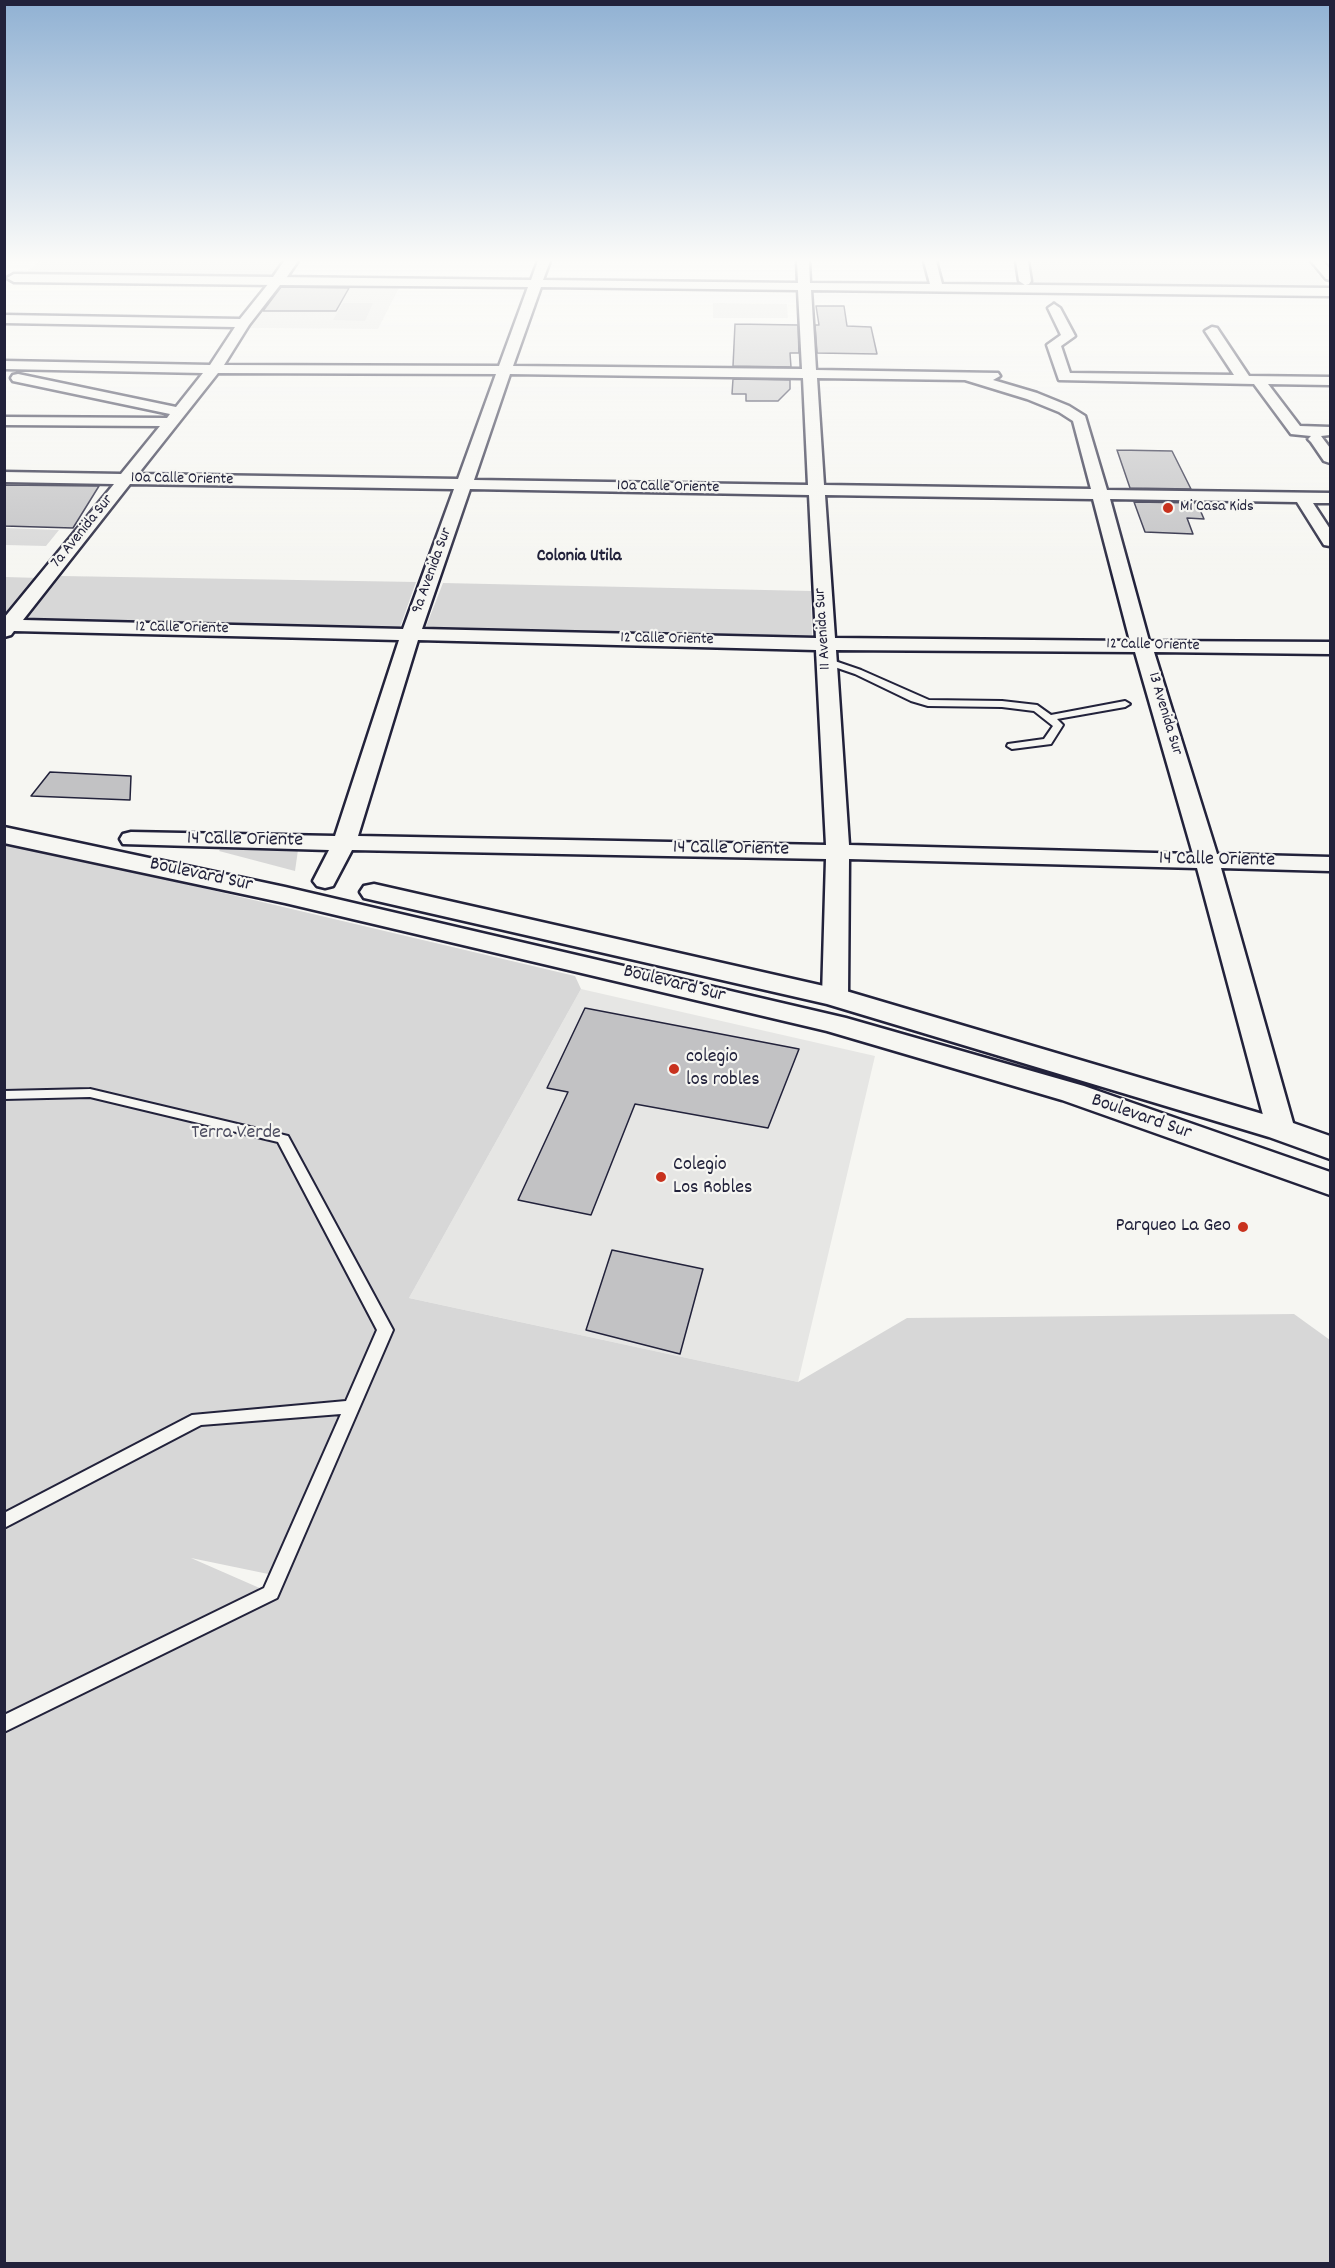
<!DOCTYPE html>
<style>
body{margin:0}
#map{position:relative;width:1335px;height:2268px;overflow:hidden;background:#f6f6f2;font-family:Dekko,sans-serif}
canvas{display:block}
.frame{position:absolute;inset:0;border:6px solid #22223b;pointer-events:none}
</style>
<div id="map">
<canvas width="1335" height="2268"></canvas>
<div class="frame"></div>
</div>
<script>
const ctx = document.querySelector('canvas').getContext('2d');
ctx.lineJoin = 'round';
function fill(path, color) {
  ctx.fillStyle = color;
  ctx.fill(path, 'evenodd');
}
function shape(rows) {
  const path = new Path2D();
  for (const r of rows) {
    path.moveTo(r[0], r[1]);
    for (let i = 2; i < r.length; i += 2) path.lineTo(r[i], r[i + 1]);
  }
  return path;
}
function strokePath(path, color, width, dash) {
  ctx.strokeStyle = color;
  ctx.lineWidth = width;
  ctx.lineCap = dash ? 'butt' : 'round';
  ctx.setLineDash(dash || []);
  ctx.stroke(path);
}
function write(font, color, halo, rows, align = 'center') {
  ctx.font = font + ' Dekko,sans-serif';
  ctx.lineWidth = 4.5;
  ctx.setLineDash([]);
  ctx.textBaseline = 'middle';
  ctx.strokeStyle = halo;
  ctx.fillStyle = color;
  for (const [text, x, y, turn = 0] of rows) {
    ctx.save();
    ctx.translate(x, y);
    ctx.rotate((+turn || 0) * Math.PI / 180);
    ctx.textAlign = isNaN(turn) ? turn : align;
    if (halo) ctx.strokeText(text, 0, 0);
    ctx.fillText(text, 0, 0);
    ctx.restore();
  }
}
fill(shape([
 [40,261,286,261,273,279,20,277],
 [1025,261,1307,261,1330,289,1029,286],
 [352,284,401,284,378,329,249,328,262,311,336,311],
 [713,303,787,304,788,318,713,318],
 [581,989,875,1056,798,1382,409,1298]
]), '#e6e6e4');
fill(shape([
 [343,303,373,303,365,321,333,320],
 [5,528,59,530,46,546,5,545],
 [61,576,416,582,399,630,24,621],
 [5,577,40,578,5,621],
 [443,583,811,591,812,638,425,629],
 [5,844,38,849,575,976,581,989,409,1298,798,1382,907,1318,1294,1314,1330,1340,1330,2263,5,2263,4,1527,13,1528,4,1526],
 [191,1558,278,1576,271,1593],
 [223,845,298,850,295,871,219,851]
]), '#d7d7d7');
const building = shape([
 [281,287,349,288,336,311,263,311,281,287],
 [816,306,844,306,847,326,871,327,877,354,817,353,815,325,819,325,816,306],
 [735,324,798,325,799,353,790,353,791,367,733,366,735,324],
 [733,379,790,380,790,389,778,401,746,401,746,394,732,394,733,379],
 [1117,450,1172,451,1191,489,1130,488,1117,450],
 [4,485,94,486,99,486,73,528,4,526,4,485],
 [1134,502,1197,503,1204,519,1187,518,1193,534,1145,532,1134,502],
 [50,772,131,776,130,800,31,796,50,772],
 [585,1008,799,1049,768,1128,635,1104,591,1215,518,1200,568,1092,547,1088,585,1008],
 [612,1250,703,1269,680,1354,586,1330,612,1250]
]);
fill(building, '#c2c2c4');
strokePath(building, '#22223b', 1.5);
const lane = shape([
 [826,658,861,670,929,700,1002,701,1037,705,1051,715,1125,701,1130,704,1125,707,1057,719,1063,725,1051,744,1012,749,1007,746,1008,744,1044,739,1053,726,1034,711,1002,707,928,706,911,701,855,674,823,663,823,659,826,658],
 [90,1089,288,1136,393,1330,277,1598,4,1732,4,1715,264,1588,341,1414,201,1425,4,1528,4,1513,192,1415,346,1401,377,1330,278,1142,90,1097,4,1099,4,1091,90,1089]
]);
const street = shape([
 [538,261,550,261,543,280,798,283,797,261,809,261,810,283,930,284,924,261,936,261,942,284,1330,288,1330,296,811,290,816,370,998,373,1000,376,993,380,1037,393,1069,406,1085,416,1107,490,1330,493,1330,503,1313,503,1330,529,1330,546,1324,545,1297,502,1110,499,1149,641,1330,642,1330,654,1154,652,1217,854,1330,857,1330,871,1221,868,1295,1130,1291,1136,1281,1139,1271,1136,1267,1130,1197,868,849,859,848,997,844,1002,835,1005,826,1002,822,997,826,859,352,850,333,886,325,888,317,886,313,881,329,850,123,844,120,839,123,834,131,832,335,836,399,640,14,631,11,635,4,637,4,618,114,484,4,482,4,472,121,474,160,426,4,425,4,417,167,418,170,414,13,381,11,378,13,375,18,374,176,407,203,373,4,369,4,361,210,365,235,327,4,323,4,315,240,319,273,278,277,277,531,280,538,261],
 [280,285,528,287,499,366,224,365,249,325,280,285],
 [541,287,798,290,802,369,513,366,541,287],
 [218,373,496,374,458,479,138,474,218,373],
 [510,374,803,378,808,485,474,480,510,374],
 [817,378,965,380,1027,399,1059,412,1073,421,1091,489,824,485,817,378],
 [130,484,454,489,403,629,23,620,130,484],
 [470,489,809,495,816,638,422,629,470,489],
 [825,495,1093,499,1130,641,835,638,825,495],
 [418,640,816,650,826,845,358,836,418,640],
 [836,650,1135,652,1193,854,849,845,836,650],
 [1016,261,1028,261,1031,281,1029,284,1025,285,1019,281,1016,261],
 [1311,261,1323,261,1330,269,1330,280,1326,279,1311,261],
 [1054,304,1060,308,1075,336,1061,346,1070,373,1234,375,1205,331,1212,327,1217,328,1249,376,1330,377,1330,385,1268,384,1300,426,1330,427,1330,435,1321,436,1330,448,1330,463,1324,461,1311,442,1308,439,1311,436,1291,434,1254,384,1059,380,1047,345,1061,335,1048,308,1054,304]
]);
const secondary = shape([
 [284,261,298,261,282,284,277,285,14,282,7,278,14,274,273,277,284,261]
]);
const highway = shape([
 [4,827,285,887,846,1018,1084,1086,1330,1172,1330,1195,1062,1100,827,1031,285,903,4,843,4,827],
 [374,884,846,991,1293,1123,1330,1136,1330,1159,1269,1137,827,1004,364,898,360,892,364,886,374,884]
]);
strokePath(lane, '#22223b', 4);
strokePath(street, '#22223b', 5);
strokePath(secondary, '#22223b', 5);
strokePath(highway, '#22223b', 5);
fill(lane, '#f6f6f2');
fill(street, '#f6f6f2');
fill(secondary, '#f6f6f2');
fill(highway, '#f6f6f2');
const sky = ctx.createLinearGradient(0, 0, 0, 578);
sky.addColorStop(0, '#90b1d3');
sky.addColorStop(0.45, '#fbfbf9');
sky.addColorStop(1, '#fbfbf900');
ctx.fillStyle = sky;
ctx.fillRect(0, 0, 1335, 578);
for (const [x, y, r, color] of [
 [1168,508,6,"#c8321e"],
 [674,1069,6,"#c8321e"],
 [661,1177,6,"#c8321e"],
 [1243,1227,6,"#c8321e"]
]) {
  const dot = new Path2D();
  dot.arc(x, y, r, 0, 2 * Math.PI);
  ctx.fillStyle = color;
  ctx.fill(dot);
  strokePath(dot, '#f6f6f2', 2);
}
write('16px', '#22223b', '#f6f6f2', [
 ["10a Calle Oriente",182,480,1],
 ["10a Calle Oriente",668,488,1],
 ["7a Avenida Sur",83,532,-51],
 ["9a Avenida Sur",433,571,-70],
 ["12 Calle Oriente",182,629,1],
 ["11 Avenida Sur",824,629,-94],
 ["12 Calle Oriente",667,640,1],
 ["12 Calle Oriente",1153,646,1],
 ["13 Avenida Sur",1164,714,73]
]);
write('16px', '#22223b', '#f6f6f2', [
 ["Mi Casa Kids",1180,508]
], 'left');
write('bold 18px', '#22223b', '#f6f6f2', [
 ["Colonia Utila",579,558]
]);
write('20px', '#22223b', '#f6f6f2', [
 ["14 Calle Oriente",245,841,1],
 ["14 Calle Oriente",731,850,1],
 ["14 Calle Oriente",1217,861,1],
 ["Boulevard Sur",201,876,12],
 ["Boulevard Sur",674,985,14],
 ["Boulevard Sur",1141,1118,19]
]);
write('20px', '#22223b', '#f6f6f2', [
 ["colegio",686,1058],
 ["los robles",686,1081],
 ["Colegio",673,1166],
 ["Los Robles",673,1189],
 ["Parqueo La Geo",1231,1227,"right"]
], 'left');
write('20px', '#4f4f62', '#f6f6f2', [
 ["Terra Verde",236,1134]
]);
</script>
